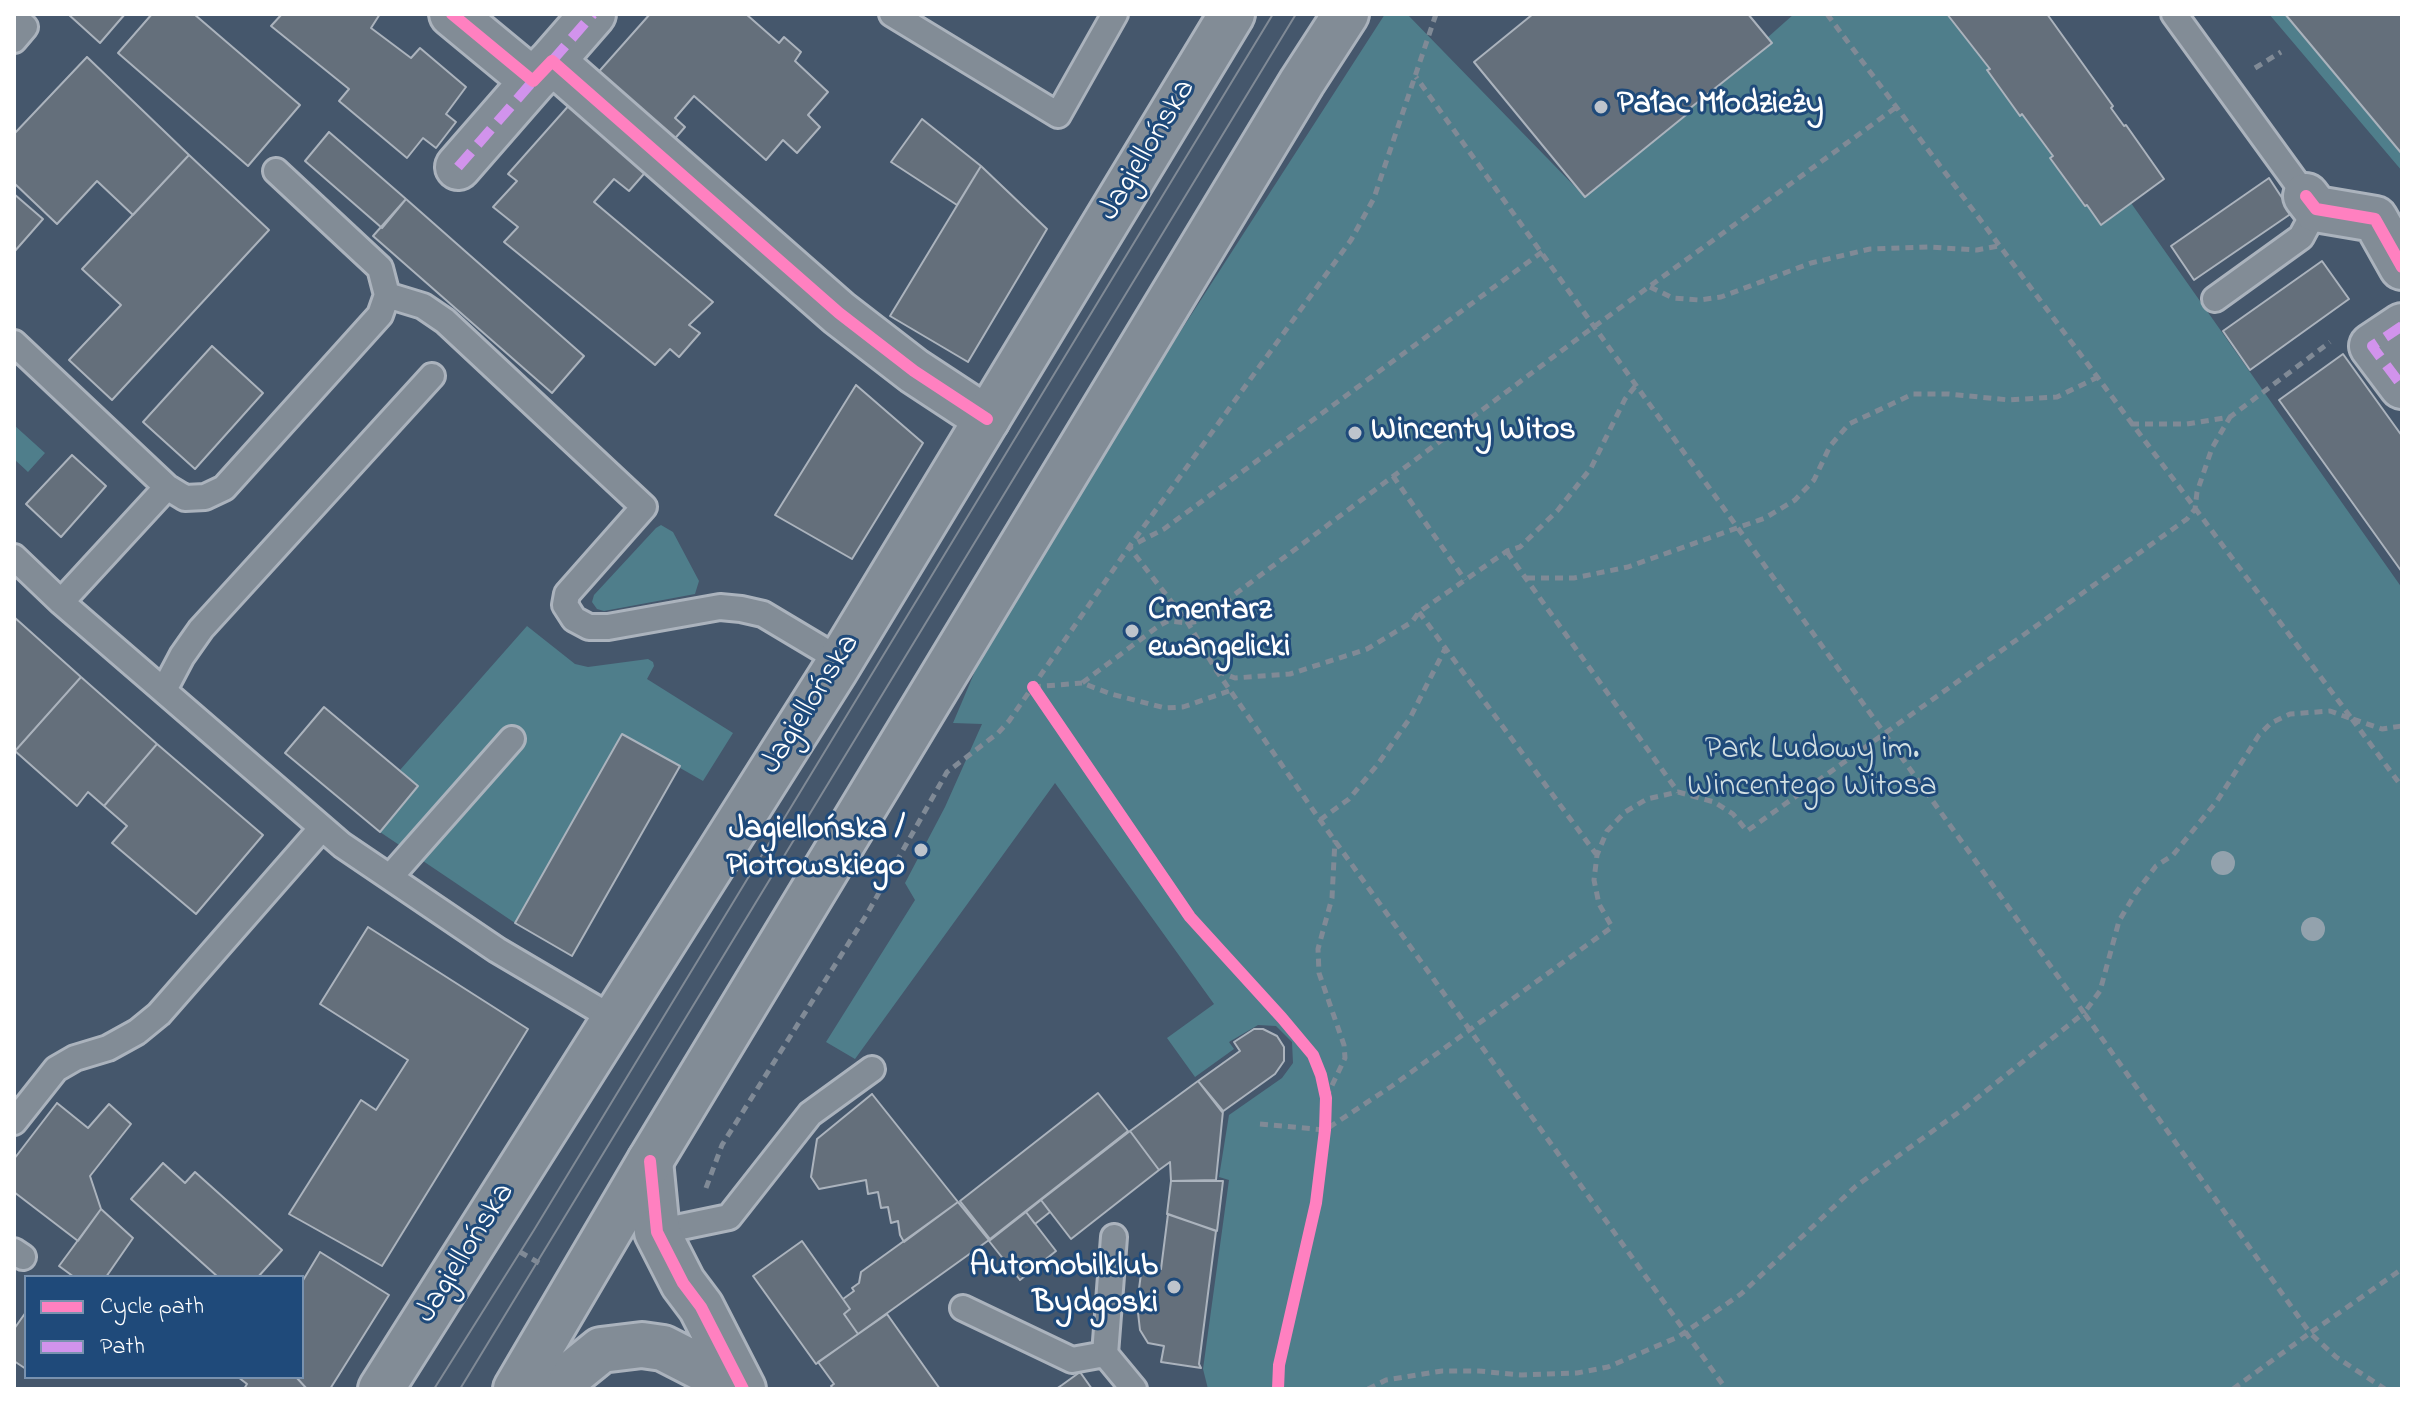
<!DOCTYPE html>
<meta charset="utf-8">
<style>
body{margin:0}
#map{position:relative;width:2416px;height:1403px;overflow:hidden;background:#45576c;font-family:"Indie Flower",sans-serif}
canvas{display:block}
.frame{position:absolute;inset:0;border:16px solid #fff;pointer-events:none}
.legend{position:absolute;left:24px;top:1275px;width:280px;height:104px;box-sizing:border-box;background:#1f4a7a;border:2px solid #7992af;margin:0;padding:10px 14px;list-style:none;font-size:24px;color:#fff}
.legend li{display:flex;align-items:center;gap:16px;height:40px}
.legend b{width:40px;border:2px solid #7992af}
</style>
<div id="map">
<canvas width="2416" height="1403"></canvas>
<div class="frame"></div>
<ul class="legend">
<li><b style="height:10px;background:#ff80c0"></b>Cycle path</li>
<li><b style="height:10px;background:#d193ec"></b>Path</li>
</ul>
</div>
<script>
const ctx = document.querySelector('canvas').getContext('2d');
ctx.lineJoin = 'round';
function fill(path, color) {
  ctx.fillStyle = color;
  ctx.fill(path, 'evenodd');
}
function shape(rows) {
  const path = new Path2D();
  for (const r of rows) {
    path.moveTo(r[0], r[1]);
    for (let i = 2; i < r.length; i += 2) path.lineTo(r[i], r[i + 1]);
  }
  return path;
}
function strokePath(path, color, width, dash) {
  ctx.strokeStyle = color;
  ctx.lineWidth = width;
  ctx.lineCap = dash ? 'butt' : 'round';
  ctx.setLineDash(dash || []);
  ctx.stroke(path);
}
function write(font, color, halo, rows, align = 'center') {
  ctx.font = font + ' "Indie Flower",sans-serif';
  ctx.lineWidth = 6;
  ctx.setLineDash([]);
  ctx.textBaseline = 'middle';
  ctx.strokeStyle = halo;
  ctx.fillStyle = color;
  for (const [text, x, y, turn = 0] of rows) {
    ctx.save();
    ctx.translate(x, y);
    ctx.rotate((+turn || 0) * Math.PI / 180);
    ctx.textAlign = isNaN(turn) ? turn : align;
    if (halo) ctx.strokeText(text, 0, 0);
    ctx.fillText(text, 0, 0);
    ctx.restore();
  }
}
fill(shape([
 [1385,14,1407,14,1585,197,1684,113,1771,44,1767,38,1794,14,1947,14,1990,69,1987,70,2020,115,2022,114,2053,156,2051,159,2084,206,2087,205,2101,224,2131,203,2402,588,2402,1389,1208,1389,1203,1369,1229,1180,1219,1177,1229,1115,1282,1078,1293,1063,1292,1042,1276,1026,1258,1025,1229,1042,1234,1049,1195,1077,1167,1038,1214,1004,1055,783,855,1059,826,1042,915,900,905,883,945,807,982,724,953,723,1001,610],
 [2269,14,2285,14,2402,154,2402,171],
 [14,425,45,453,28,472,14,459],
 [661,525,673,532,699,581,695,594,604,611,597,609,592,602,594,595,656,528],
 [527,626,575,664,588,667,648,659,653,662,654,666,647,679,733,733,703,781,622,735,515,923,380,832,418,786,400,770]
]), '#4f7e8b');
const building = shape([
 [68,14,125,14,100,43,68,14],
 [152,14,194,14,300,105,248,166,118,53,152,14],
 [282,14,380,14,371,28,411,58,420,48,466,87,446,114,456,122,436,148,423,138,407,158,339,101,349,89,271,26,282,14],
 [650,14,746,14,779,43,784,37,801,52,795,61,828,92,808,115,820,127,797,153,783,140,766,160,694,96,675,118,685,127,629,191,614,179,594,202,713,302,689,325,700,333,679,357,670,349,655,365,504,242,518,227,493,207,517,181,508,174,650,14],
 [1533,14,1748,14,1772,43,1684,113,1686,115,1585,197,1474,62,1533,14],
 [1947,14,2047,14,2113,106,2111,108,2124,126,2126,125,2164,179,2101,225,2087,205,2085,206,2050,158,2053,156,2022,114,2020,116,1987,70,1990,69,1947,14],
 [2285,14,2402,14,2402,154,2285,14],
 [87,57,189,155,133,215,97,181,57,224,14,183,14,134,87,57],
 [922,119,981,166,957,205,891,162,922,119],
 [329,132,406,199,382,228,305,161,329,132],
 [189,155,269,230,112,400,69,360,121,305,82,269,189,155],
 [981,166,1047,229,968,362,890,316,981,166],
 [2269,178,2292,213,2194,280,2171,246,2269,178],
 [14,194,43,219,14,252,14,194],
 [406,199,584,356,552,393,373,236,406,199],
 [2322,261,2349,299,2250,370,2223,331,2322,261],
 [212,346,263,393,195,469,143,422,212,346],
 [2343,354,2402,436,2402,572,2279,400,2343,354],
 [856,385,923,443,852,559,775,515,856,385],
 [72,455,106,486,61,537,26,504,72,455],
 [14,617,81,677,15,751,14,750,14,617],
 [81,677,157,744,104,806,88,792,77,806,15,751,81,677],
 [324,707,418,786,380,832,285,753,324,707],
 [622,734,680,766,572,956,515,923,622,734],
 [157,744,263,835,196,914,112,843,127,826,104,806,157,744],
 [368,927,528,1029,382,1266,289,1214,361,1100,376,1110,408,1060,320,1004,368,927],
 [1254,1029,1263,1029,1277,1036,1284,1047,1284,1061,1275,1074,1222,1112,1198,1081,1240,1051,1234,1042,1254,1029],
 [1198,1081,1223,1111,1216,1180,1171,1181,1170,1162,1159,1170,1130,1131,1198,1081],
 [1098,1093,1128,1131,990,1239,960,1201,1098,1093],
 [872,1094,958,1202,904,1242,900,1235,898,1221,891,1223,888,1207,881,1208,878,1192,868,1194,866,1180,819,1189,811,1177,817,1139,872,1094],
 [57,1103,88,1128,109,1104,131,1124,90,1176,101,1209,78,1241,14,1192,14,1159,57,1103],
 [1130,1131,1159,1170,1071,1239,1041,1200,1130,1131],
 [163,1163,185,1183,195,1172,282,1250,258,1277,218,1277,131,1199,163,1163],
 [1171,1181,1223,1181,1217,1231,1167,1214,1171,1181],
 [1041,1200,1050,1212,1035,1224,1026,1212,1041,1200],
 [958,1202,989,1240,858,1334,844,1314,850,1309,843,1299,854,1291,852,1288,859,1283,861,1272,958,1202],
 [101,1209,133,1238,106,1277,74,1277,59,1266,101,1209],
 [1026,1212,1056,1251,1020,1280,989,1241,1026,1212],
 [1168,1214,1216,1231,1199,1364,1201,1368,1161,1362,1164,1346,1148,1343,1140,1330,1137,1304,1142,1266,1161,1269,1168,1214],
 [802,1241,850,1309,844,1314,858,1334,816,1364,753,1276,802,1241],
 [320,1252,389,1295,330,1389,307,1389,296,1377,302,1377,302,1282,320,1252],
 [26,1312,26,1369,14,1361,14,1329,26,1312],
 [887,1314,940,1389,833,1389,831,1386,834,1384,818,1362,887,1314],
 [1080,1372,1092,1389,1056,1389,1062,1385,1080,1372],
 [238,1377,296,1377,307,1389,244,1389,247,1384,238,1377]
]);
fill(building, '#646f7b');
strokePath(building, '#abb3bd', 2);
const lane = shape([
 [892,14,1058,115,1115,14],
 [2174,14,2306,196],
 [14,17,25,27,14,40],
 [387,295,423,306,445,321,644,507,567,594,565,605,574,619,589,627,608,627,720,607,741,609,763,614,840,660],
 [2215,299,2301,237,2316,209],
 [14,343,167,487,61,602],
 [167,487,185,498,205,497,224,488,380,315,387,295,380,268,276,171],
 [14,557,61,602,342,845,497,950,614,1019],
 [164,690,182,656,201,629,432,376],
 [390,877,512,739],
 [14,1122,56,1069,75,1058,108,1048,137,1032,159,1014,321,829],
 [657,1232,729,1217,810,1114,872,1069],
 [14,1251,23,1257],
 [963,1308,1072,1360,1105,1354,1134,1389],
 [1105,1354,1114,1237]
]);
const street = shape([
 [452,14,533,81,552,61,839,313,914,371,987,419],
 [552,61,593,14],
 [458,167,533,81],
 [2306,196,2316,209,2375,219,2402,267],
 [2402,326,2372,346,2402,386],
 [650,1161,657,1232,683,1283,701,1307,743,1389],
 [553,1389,601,1350,642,1345,663,1348,743,1389]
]);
const secondary = shape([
 [381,1389,835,670,1232,14],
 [516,1389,650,1161,1302,82,1346,14]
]);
strokePath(lane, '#abb3bd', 30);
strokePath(street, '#abb3bd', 50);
strokePath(secondary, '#abb3bd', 50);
strokePath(shape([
 [1827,14,2352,719,2330,711,2290,714,2271,723,2259,735,2217,801,2173,855,2156,866,2135,894,2119,921,2100,991,2084,1013,2310,1333,2402,1269],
 [2255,68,2281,52],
 [1542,252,1164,529,1129,547,1188,623,1216,670,1320,820,1726,1389],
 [1650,287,1673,298,1699,300,1721,297,1811,263,1870,249,1928,247,1977,250,1998,246],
 [2131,424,2187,424,2230,417,2330,342],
 [1393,476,1465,580],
 [1507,552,1678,792],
 [1527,578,1574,578,1628,567,1765,518,1795,500,1814,480,1830,446,1849,424,1913,394,1949,394,2009,400,2057,397,2096,378],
 [1419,612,1596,854],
 [1217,671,1235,678,1290,674,1367,649,1412,622,1419,612,1507,551,1520,547,1558,510,1591,468,1625,399,1637,384],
 [1033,687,1082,683],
 [1229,691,1183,707,1165,708,1111,694,1082,683,1160,625,1168,621,1188,623,1199,621,1584,334,1895,108],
 [2352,719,2402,787],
 [2353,719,2382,729,2402,726],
 [1320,820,1349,799,1378,764,1410,718,1445,649],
 [1326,1098,1345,1058,1344,1045,1319,973,1318,949,1332,898,1335,840],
 [1260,1124,1325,1130,1392,1086,1612,927,1599,904,1594,880,1597,855,1607,831,1625,812,1647,799,1678,792,1714,802,1733,814,1747,831,2187,519,2195,509,2197,492,2212,448,2230,417],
 [706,1188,722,1145,867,914,947,772,998,733,1009,721,1129,547,1351,240,1374,198,1436,14],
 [520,1252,539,1263],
 [1368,1389,1386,1380,1442,1371,1479,1371,1521,1375,1577,1373,1608,1367,1678,1337,1741,1294,1856,1186,1962,1110,2084,1013,1416,77],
 [2233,1389,2310,1333,2336,1357,2385,1389]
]), '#808a96', 5, [8, 6]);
strokePath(lane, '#828c96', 24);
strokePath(street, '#828c96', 44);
strokePath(secondary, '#828c96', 44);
strokePath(shape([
 [434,1389,534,1230,1273,14],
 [460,1389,1296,14]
]), '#808a96', 2);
strokePath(shape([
 [552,61,593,14],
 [458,167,533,81],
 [2402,326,2372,346,2402,386]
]), '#d193ec', 10, [20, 10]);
strokePath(shape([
 [452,14,533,81,552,61,839,313,914,371,987,419],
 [2306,196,2316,209,2375,219,2402,267],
 [1033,687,1190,917,1282,1018,1313,1055,1321,1075,1326,1098,1325,1130,1316,1203,1279,1365,1278,1389],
 [650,1161,657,1232,683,1283,701,1307,743,1389]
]), '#ff80c0', 12);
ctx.fillStyle = '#93a2ad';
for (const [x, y] of [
 [2223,863],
 [2313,929]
]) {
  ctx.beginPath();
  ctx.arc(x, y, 12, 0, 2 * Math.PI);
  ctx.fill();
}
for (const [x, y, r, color] of [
 [1601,107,8,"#bec4cc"],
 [1355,433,8,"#bec4cc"],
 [1132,631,8,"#bec4cc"],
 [921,850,8,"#bec4cc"],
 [1174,1287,8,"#bec4cc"]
]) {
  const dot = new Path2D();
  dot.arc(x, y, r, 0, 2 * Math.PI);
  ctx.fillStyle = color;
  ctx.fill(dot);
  strokePath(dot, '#1f4a7a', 3);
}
write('bold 32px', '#fff', '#1f4a7a', [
 ["Pałac Młodzieży",1617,107],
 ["Wincenty Witos",1371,433],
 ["Cmentarz",1148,613],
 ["ewangelicki",1148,650],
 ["Jagiellońska /",905,832,"right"],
 ["Piotrowskiego",905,869,"right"],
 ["Automobilklub",1158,1269,"right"],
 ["Bydgoski",1158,1306,"right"]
], 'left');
write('32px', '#fff', '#1f4a7a', [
 ["Jagiellońska",1149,151,-59],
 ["Jagiellońska",812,705,-58],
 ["Jagiellońska",467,1254,-58]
]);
write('32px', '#d3e0e3', '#1f4a7a', [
 ["Park Ludowy im.",1812,752],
 ["Wincentego Witosa",1812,789]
]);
</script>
